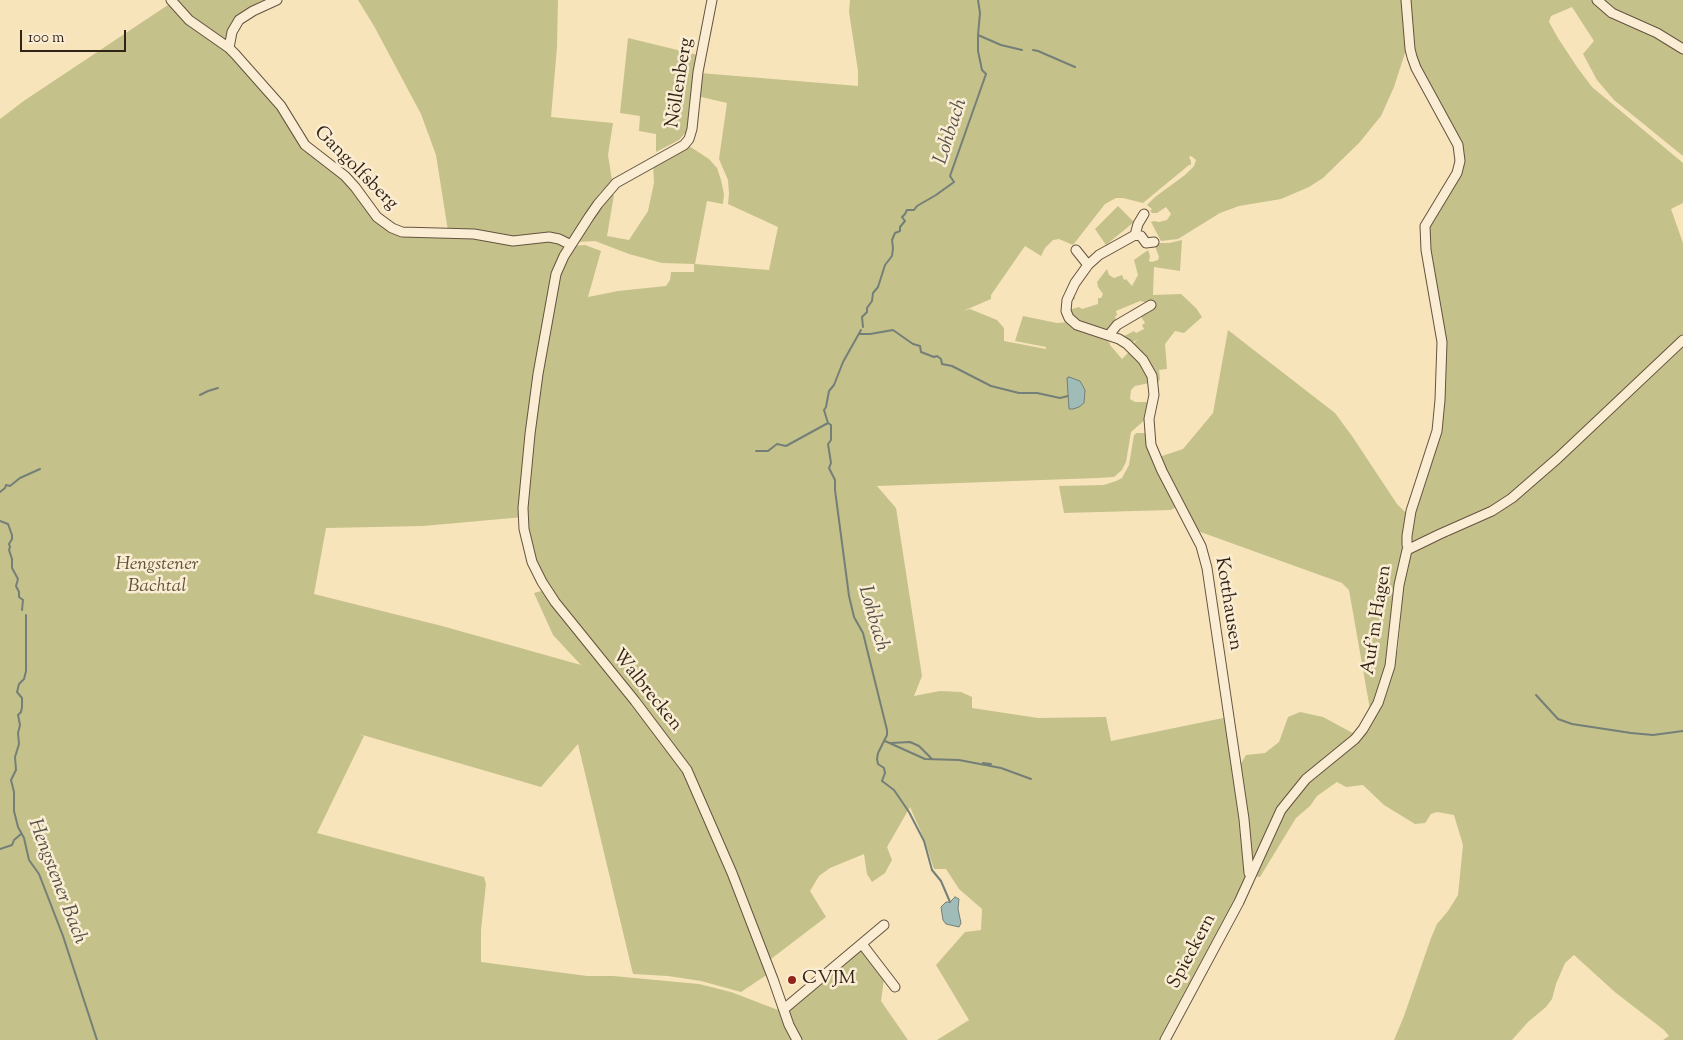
<!DOCTYPE html>
<meta charset="utf-8">
<style>
body{margin:0}
#map{position:relative;width:1683px;height:1040px;overflow:hidden;background:#f8e4bb;font-family:"Sorts Mill Goudy",serif}
canvas{display:block}
.scale{position:absolute;left:20px;top:30px;width:106px;height:22px;box-sizing:border-box;border:2px solid #322317;border-top:0;padding-left:6px;font-size:15px;line-height:18px;white-space:nowrap;color:#322317;-webkit-text-stroke:4px #faedd3;paint-order:stroke}
</style>
<div id="map">
<canvas width="1683" height="1040"></canvas>
<div class="scale">100 m</div>
</div>
<script>
const ctx = document.querySelector('canvas').getContext('2d');
ctx.lineJoin = 'round';
function fill(path, color) {
  ctx.fillStyle = color;
  ctx.fill(path, 'evenodd');
}
function shape(rows) {
  const path = new Path2D();
  for (const r of rows) {
    path.moveTo(r[0], r[1]);
    for (let i = 2; i < r.length; i += 2) path.lineTo(r[i], r[i + 1]);
  }
  return path;
}
function strokePath(path, color, width, dash) {
  ctx.strokeStyle = color;
  ctx.lineWidth = width;
  ctx.lineCap = dash ? 'butt' : 'round';
  ctx.setLineDash(dash || []);
  ctx.stroke(path);
}
function write(font, color, halo, rows, align = 'center') {
  ctx.font = font + ' "Sorts Mill Goudy",serif';
  ctx.lineWidth = 5;
  ctx.setLineDash([]);
  ctx.textBaseline = 'middle';
  ctx.strokeStyle = halo;
  ctx.fillStyle = color;
  for (const [text, x, y, turn = 0] of rows) {
    ctx.save();
    ctx.translate(x, y);
    ctx.rotate((+turn || 0) * Math.PI / 180);
    ctx.textAlign = isNaN(turn) ? turn : align;
    if (halo) ctx.strokeText(text, 0, 0);
    ctx.fillText(text, 0, 0);
    ctx.restore();
  }
}
fill(shape([
 [169,0,270,0,235,17,226,41,301,135,381,218,403,230,448,231,436,155,421,114,374,26,358,0,558,0,557,47,551,117,613,123,608,155,612,180,600,193,585,215,572,240,566,238,571,246,585,245,601,251,588,297,618,291,666,286,670,280,671,272,694,272,694,264,662,263,629,254,595,241,577,242,605,194,614,195,607,236,629,240,648,211,654,183,653,162,686,144,709,159,717,168,721,180,724,194,723,204,707,201,695,264,769,270,778,227,728,204,729,194,728,180,719,159,727,103,697,96,700,73,858,86,858,71,849,12,850,0,1402,0,1407,47,1394,87,1381,116,1359,143,1323,178,1309,187,1281,199,1239,206,1220,213,1178,239,1161,241,1151,222,1154,221,1159,222,1167,220,1171,214,1166,207,1157,213,1152,213,1150,211,1152,209,1147,205,1155,197,1185,175,1194,166,1196,160,1191,156,1189,157,1191,161,1191,165,1189,165,1143,203,1123,198,1116,198,1105,204,1073,245,1059,239,1053,240,1045,248,1041,256,1025,246,991,295,991,299,963,311,970,309,997,320,1004,328,1004,341,1046,349,1046,347,1015,341,1023,316,1057,323,1069,322,1111,338,1108,342,1110,343,1110,345,1122,359,1130,351,1138,358,1148,373,1149,383,1135,386,1131,390,1130,399,1135,402,1149,402,1146,419,1131,432,1126,462,1122,470,1114,477,1098,478,877,486,896,508,922,676,914,696,940,691,961,692,972,697,972,708,1038,718,1106,717,1111,741,1228,717,1246,866,1245,880,1229,914,1162,1040,937,1040,969,1020,936,965,965,932,981,930,982,909,959,889,946,869,934,869,924,839,910,807,887,847,892,860,885,873,872,882,867,874,864,854,830,868,819,876,810,891,826,917,767,962,768,974,741,992,701,981,668,976,633,974,578,744,541,787,359,734,364,736,317,833,484,877,486,884,481,930,481,962,587,976,613,976,699,984,731,992,778,1010,784,1009,862,944,884,979,881,1001,908,1040,0,1040,0,119,25,100,171,3],
 [524,517,533,557,549,589,534,593,553,635,581,665,442,626,314,594,326,528,423,526],
 [1406,0,1594,0,1610,16,1618,21,1650,32,1683,53,1683,156,1614,100,1597,80,1583,54,1594,41,1572,7,1551,16,1549,22,1558,38,1577,67,1592,87,1683,163,1683,203,1671,209,1683,243,1683,337,1556,456,1501,503,1440,531,1450,538,1446,534,1493,514,1683,345,1683,1040,1663,1040,1669,1036,1664,1030,1616,993,1574,955,1565,963,1556,984,1552,999,1546,1007,1528,1022,1512,1040,1394,1040,1404,1016,1431,938,1437,924,1448,911,1458,895,1463,845,1454,815,1437,812,1431,814,1425,823,1415,824,1384,805,1363,785,1346,787,1337,782,1317,796,1310,806,1296,818,1260,877,1252,876,1239,767,1246,755,1265,753,1279,742,1288,717,1300,712,1323,717,1362,738,1388,690,1398,648,1404,581,1412,519,1416,513,1413,512,1430,459,1443,373,1425,233,1462,164,1415,64],
 [1599,0,1683,0,1683,46,1621,17],
 [628,38,698,55,687,131,679,140,656,152,656,134,639,131,640,116,620,113],
 [1118,206,1134,222,1106,245,1095,229],
 [1182,240,1180,271,1154,267,1153,295,1181,294,1196,308,1202,317,1184,333,1175,331,1165,344,1167,369,1159,370,1160,379,1156,387,1150,369,1142,356,1132,347,1133,344,1138,339,1130,344,1122,337,1134,331,1136,333,1144,329,1142,325,1145,323,1140,315,1145,310,1155,306,1154,304,1140,301,1116,311,1117,315,1115,317,1117,322,1104,332,1076,322,1069,314,1068,304,1073,289,1075,299,1070,301,1072,309,1079,307,1082,309,1098,304,1098,298,1101,298,1103,294,1098,287,1097,282,1107,269,1109,275,1114,278,1122,275,1124,280,1126,279,1132,286,1138,275,1134,260,1148,250,1150,256,1149,261,1152,262,1158,260,1159,257,1155,246,1152,247,1152,243,1169,243],
 [1228,330,1335,413,1352,436,1397,504,1405,512,1410,513,1392,646,1371,715,1349,590,1342,583,1195,530,1159,457,1183,449,1213,413],
 [1137,433,1145,433,1151,457,1176,507,1171,510,1064,513,1059,486,1104,485,1116,481,1122,478,1129,465,1134,435]
]), '#c5c18b');
const water = shape([
 [1069,377,1080,381,1085,390,1084,403,1079,407,1073,409,1069,409,1067,378,1069,377],
 [955,897,959,899,958,909,961,923,959,927,946,924,943,920,941,907,946,902,950,902,955,897]
]);
fill(water, '#a0bcb9');
strokePath(water, '#747f78', 1);
strokePath(shape([
 [978,35,1001,45,1022,50],
 [1033,50,1038,51,1075,67],
 [863,327,862,317,867,312,867,308,872,301,873,293,878,287,885,265,892,256,893,248,892,240,895,233,900,231,900,227,905,221,902,217,905,214,907,210,914,210,917,206,936,195,954,182,950,176,986,74,982,70,978,51,978,35,980,13,978,0],
 [861,330,843,362,834,385,829,391,826,407,824,410,828,423,831,425,831,440,828,444,831,463,829,468,835,480,835,490,849,596,854,617,863,633,887,730,887,735,878,753,877,759,878,764,884,768,885,773,882,781,894,790,909,812,924,841,932,870,941,881,950,902],
 [860,334,870,334,893,330,913,344,920,346,921,352,934,357,937,356,941,359,942,364,952,366,991,386,1019,393,1037,393,1060,398,1068,396],
 [200,395,208,391,218,388],
 [756,451,768,451,777,444,786,446,828,423],
 [0,492,5,488,6,485,10,486,20,478,40,469],
 [0,521,8,524,12,535,12,539,9,544,10,547,9,550,12,559,12,568,18,579,16,586,19,592,19,597,23,600,22,610],
 [26,615,26,671,24,679,19,684,17,692,22,698,22,707,21,712,18,715,20,725,18,733,19,744,15,757,16,770,11,780,14,792,14,811,18,827,24,838,29,860,39,874,63,936,97,1040],
 [1536,695,1558,719,1572,724,1631,733,1653,735,1683,731],
 [885,741,925,759,959,760,1001,768,1031,779],
 [891,743,910,742,919,746,932,759],
 [983,763,991,764],
 [0,849,12,845,14,840,21,834]
]), '#747f78', 2);
const minor = shape([
 [171,0,189,20,229,48,235,54,281,106,305,145,345,176,355,187,377,217,392,228,402,232,474,234,513,241,549,237,559,239,571,245],
 [712,0,698,72,692,129,689,139,684,145,616,183,598,204,589,217,564,256,556,274,538,374,530,434,523,508,524,529,532,562,542,582,555,602,635,701,687,770,732,873,773,979,789,1025,797,1040],
 [1406,0,1410,49,1412,57,1416,68,1458,145,1460,161,1457,173,1425,226,1426,250,1442,342,1440,400,1437,431,1411,511,1407,536,1407,545,1409,548],
 [1597,0,1612,13,1657,33,1683,49],
 [229,48,232,32,239,20,253,11,277,0],
 [1135,235,1138,224,1144,214],
 [1154,242,1146,243,1141,236,1135,235,1099,255,1088,265,1075,283,1067,300,1066,311,1069,318,1077,325,1119,339,1127,344,1143,360,1152,376,1154,395,1149,419,1151,445,1162,471,1201,546,1207,568,1244,819,1249,873],
 [1076,250,1088,265],
 [1109,335,1117,325,1151,305],
 [862,944,895,987],
 [784,1009,884,925],
 [1165,1040,1239,902,1281,810,1306,779,1355,739,1363,729,1378,703,1390,666,1399,585,1407,550,1440,534,1492,511,1512,498,1558,458,1683,340]
]);
strokePath(minor, '#645340', 11);
strokePath(minor, '#faedd3', 9);
for (const [x, y, r, color] of [
 [792,980,5,"#8f2418"]
]) {
  const dot = new Path2D();
  dot.arc(x, y, r, 0, 2 * Math.PI);
  ctx.fillStyle = color;
  ctx.fill(dot);
  strokePath(dot, '#faedd3', 2);
}
write('19px', '#322317', '#faedd3', [
 ["Nöllenberg",681,83,-81],
 ["Gangolfsberg",355,169,45],
 ["Kotthausen",1227,604,81],
 ["Auf'm Hagen",1378,620,-81],
 ["Walbrecken",646,691,51],
 ["Spieckern",1193,952,-62]
]);
write('italic 19px', '#5e523a', '#faedd3', [
 ["Hengstener",157,566],
 ["Bachtal",157,588]
]);
write('19px', '#322317', '#faedd3', [
 ["CVJM",802,980]
], 'left');
write('italic 20px', '#535148', '#faedd3', [
 ["Lohbach",952,132,-72],
 ["Lohbach",872,619,74],
 ["Hengstener Bach",56,882,69]
]);
</script>
